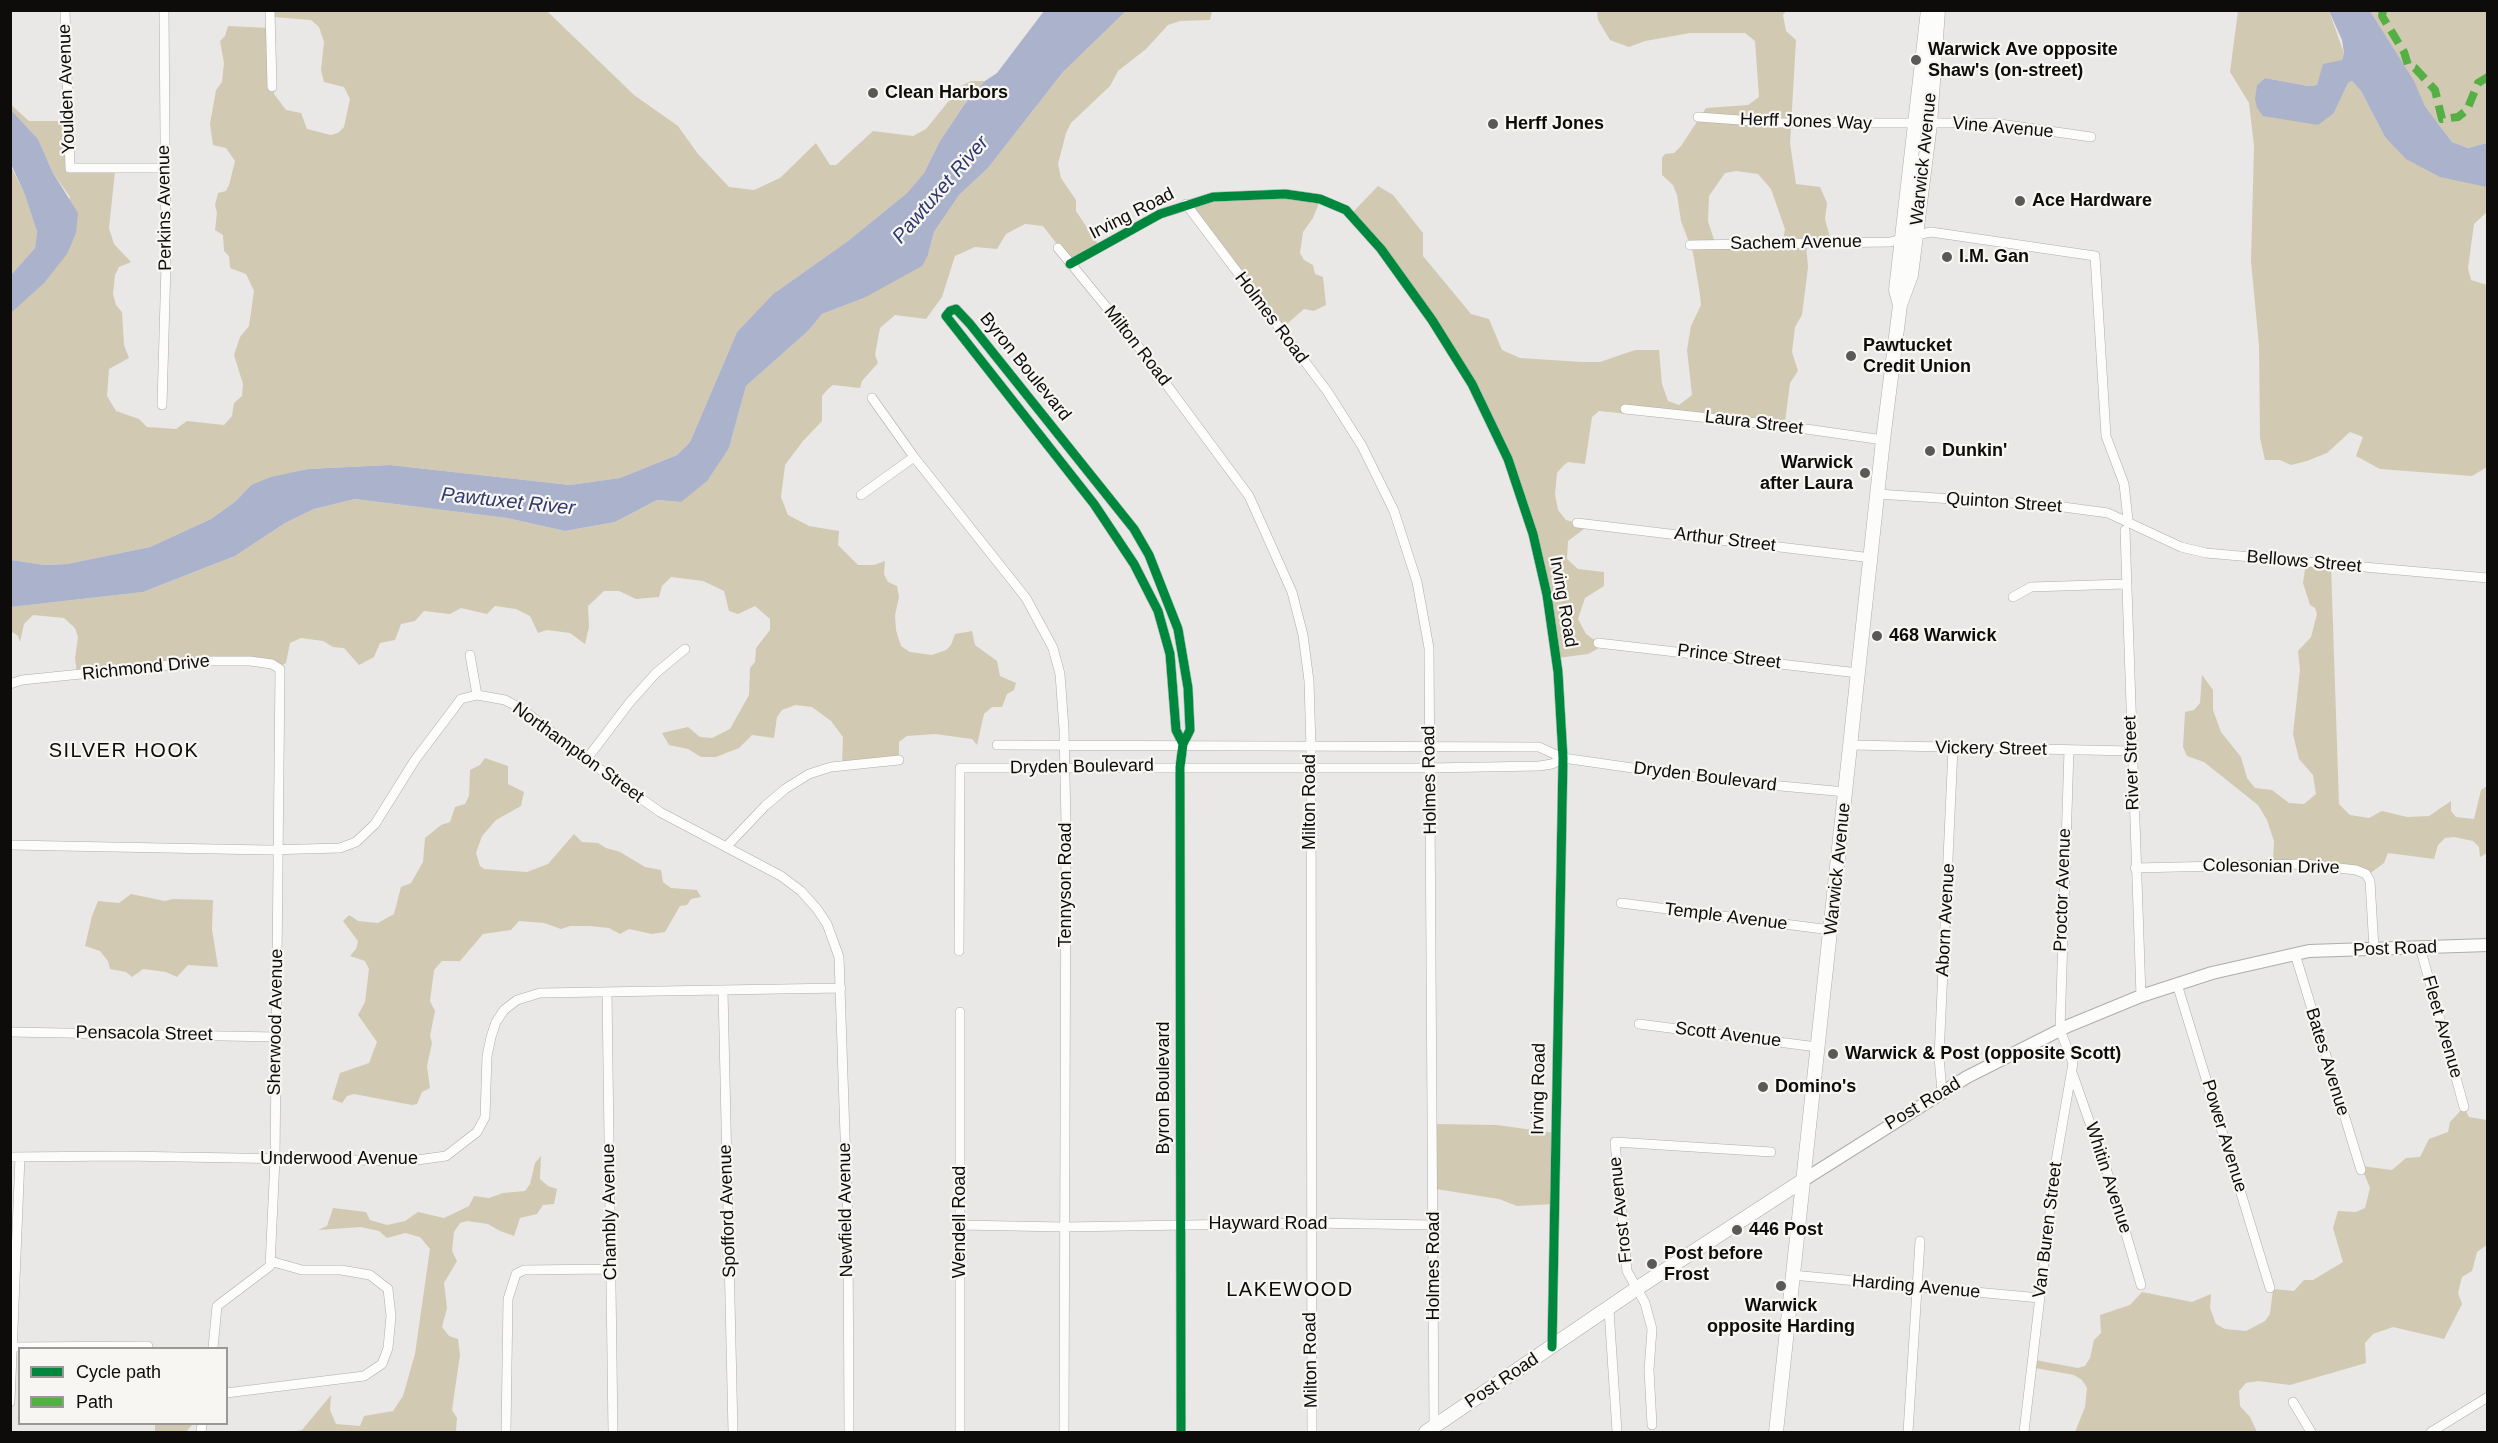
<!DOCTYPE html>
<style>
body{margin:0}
#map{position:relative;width:2498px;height:1443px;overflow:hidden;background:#e9e8e6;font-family:Helvetica,sans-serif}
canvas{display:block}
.frame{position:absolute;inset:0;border:12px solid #0d0c0b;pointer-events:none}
.legend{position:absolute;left:18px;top:1347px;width:210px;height:78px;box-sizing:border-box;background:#f8f6f2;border:2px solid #9a9896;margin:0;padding:8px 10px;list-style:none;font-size:18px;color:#0d0c0b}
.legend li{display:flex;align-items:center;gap:12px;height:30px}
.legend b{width:30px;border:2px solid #9a9896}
</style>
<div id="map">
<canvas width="2498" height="1443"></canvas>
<div class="frame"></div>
<ul class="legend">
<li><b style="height:8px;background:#00873e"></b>Cycle path</li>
<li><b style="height:8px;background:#54b044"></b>Path</li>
</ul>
</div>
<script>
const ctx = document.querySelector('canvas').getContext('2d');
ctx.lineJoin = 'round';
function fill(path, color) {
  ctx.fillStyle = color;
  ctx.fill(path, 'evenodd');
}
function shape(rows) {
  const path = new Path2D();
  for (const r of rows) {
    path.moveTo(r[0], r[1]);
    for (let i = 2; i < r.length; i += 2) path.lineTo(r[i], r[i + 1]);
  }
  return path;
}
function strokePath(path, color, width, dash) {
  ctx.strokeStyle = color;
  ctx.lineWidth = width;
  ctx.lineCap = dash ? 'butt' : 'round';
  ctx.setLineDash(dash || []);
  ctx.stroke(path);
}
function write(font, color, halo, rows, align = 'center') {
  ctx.font = font + ' Helvetica,sans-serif';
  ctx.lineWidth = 4.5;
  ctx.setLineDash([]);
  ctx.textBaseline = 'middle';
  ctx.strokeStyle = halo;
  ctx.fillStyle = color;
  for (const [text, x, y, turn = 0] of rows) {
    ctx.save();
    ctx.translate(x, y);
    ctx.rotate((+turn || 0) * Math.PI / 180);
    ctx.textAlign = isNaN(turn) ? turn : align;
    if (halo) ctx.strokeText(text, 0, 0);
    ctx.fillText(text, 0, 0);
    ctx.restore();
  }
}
fill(shape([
 [271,11,547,11,634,95,678,126,698,154,729,187,754,190,780,178,816,143,830,165,836,165,873,131,913,136,926,129,961,86,971,81,985,81,964,105,940,141,924,173,907,193,848,241,773,294,737,332,690,442,677,455,620,478,570,485,390,465,307,469,251,485,236,501,211,519,150,547,67,564,45,565,11,560,11,313,25,298,70,197,53,173,38,139,11,110,10,104,29,121,68,121,70,164,115,171,109,228,114,244,131,262,119,267,115,275,113,294,116,305,122,312,124,345,129,358,109,369,107,396,116,411,139,419,147,427,176,429,187,421,224,425,232,416,234,403,242,396,243,384,234,355,240,337,249,326,254,291,246,274,230,268,229,256,224,251,223,235,215,230,217,213,215,205,218,193,226,191,229,185,235,161,226,148,213,145,210,124,216,90,222,82,224,63,220,41,225,36,228,26,270,28,274,94,286,110,301,113,307,129,331,135,338,133,344,127,350,99,344,87,324,82,321,70,324,42,319,27,311,20,273,17],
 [1126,11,1212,11,1210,20,1180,21,1168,25,1146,49,1118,71,1110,86,1071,123,1066,133,1058,164,1061,178,1076,200,1076,211,1098,244,1070,261,1043,226,1025,224,1006,234,997,249,975,247,955,256,942,297,926,319,895,315,880,328,875,355,878,363,862,381,860,388,833,385,828,389,822,396,822,421,803,441,785,465,781,497,788,515,809,526,839,531,838,545,858,565,874,565,885,561,884,574,888,582,897,586,899,597,895,615,896,630,901,646,910,652,932,655,946,650,951,645,955,634,972,631,975,645,997,661,1000,676,1016,683,1014,690,1007,694,1002,707,992,707,984,714,977,745,972,739,935,734,907,736,899,742,899,760,842,764,843,737,831,721,812,707,795,705,782,710,777,717,774,738,752,735,739,748,716,757,701,757,688,749,669,745,662,733,688,727,700,737,712,738,730,729,749,695,750,668,755,662,756,648,770,630,770,619,755,606,738,614,729,611,724,591,703,581,671,577,662,586,659,597,636,599,619,591,604,591,588,606,589,627,585,644,570,633,547,630,538,633,530,616,516,609,495,606,487,614,461,608,450,614,424,611,415,621,401,624,395,640,380,643,374,657,359,665,344,648,333,647,323,641,301,638,290,643,286,663,280,666,245,659,77,673,75,658,78,637,75,628,64,618,33,615,24,624,20,642,18,636,11,631,11,607,143,592,235,556,285,523,314,509,355,499,507,518,565,531,615,522,657,500,681,502,729,448,746,386,808,331,822,314,864,298,928,255,934,232,959,195,988,168,1063,72],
 [1597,11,1786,11,1783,15,1786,31,1796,40,1790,143,1796,184,1820,187,1827,203,1825,219,1831,241,1806,244,1808,267,1802,315,1795,327,1792,352,1798,371,1790,383,1784,430,1599,411,1592,417,1585,464,1568,462,1563,466,1557,473,1555,494,1558,510,1566,520,1588,526,1568,541,1567,559,1578,569,1604,572,1604,586,1585,598,1578,619,1586,634,1603,646,1588,654,1558,658,1534,532,1472,382,1352,213,1378,186,1393,195,1423,233,1423,256,1471,314,1489,319,1502,350,1520,358,1582,362,1600,362,1635,350,1659,350,1662,384,1668,401,1679,405,1692,395,1687,350,1691,326,1701,305,1700,295,1693,253,1681,221,1677,195,1673,185,1662,175,1662,158,1665,154,1674,153,1681,146,1706,108,1748,105,1759,97,1755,41,1745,33,1690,33,1645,41,1629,47,1610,40,1598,20],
 [1736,171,1758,174,1771,189,1785,229,1783,241,1715,243,1708,221,1709,196,1725,173],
 [2238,11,2329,11,2344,53,2342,60,2317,85,2308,86,2265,78,2257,85,2257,108,2334,113,2348,83,2352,81,2361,91,2385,137,2487,187,2487,212,2474,224,2468,268,2471,280,2487,285,2487,467,2472,476,2380,469,2356,456,2363,437,2350,432,2327,453,2307,461,2291,465,2280,460,2265,460,2260,438,2259,346,2251,261,2254,146,2249,103,2230,72],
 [2370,11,2487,11,2487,143,2468,148,2452,142,2425,106,2413,81],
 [10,164,25,195,37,232,35,248,11,275],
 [1250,193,1319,203,1313,218,1303,232,1300,253,1304,260,1313,265,1315,274,1323,277,1326,305,1314,311,1304,309,1280,330,1189,204],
 [2306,562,2331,565,2339,804,2350,815,2369,818,2382,811,2407,817,2429,816,2451,801,2451,811,2456,817,2474,819,2481,790,2487,786,2487,853,2480,857,2479,847,2473,841,2454,837,2445,838,2438,845,2434,859,2388,853,2384,863,2368,875,2273,863,2274,841,2267,820,2258,805,2204,762,2187,756,2183,747,2185,712,2194,710,2200,703,2202,675,2213,690,2213,710,2221,732,2241,757,2247,778,2255,788,2272,790,2289,803,2304,804,2316,794,2313,775,2299,759,2293,734,2300,670,2298,651,2311,637,2317,614,2315,608,2310,605,2303,583],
 [485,758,508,766,508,784,524,792,521,806,496,820,482,836,476,853,480,866,484,869,527,872,548,864,574,834,582,842,598,843,606,848,620,852,645,867,661,870,663,882,671,888,697,890,701,897,691,899,687,905,680,906,665,932,652,934,629,929,620,934,609,928,589,926,570,926,561,929,544,923,519,921,511,930,483,934,460,961,442,961,434,970,430,1001,435,1011,430,1036,432,1043,427,1066,430,1088,422,1092,417,1104,412,1105,354,1094,347,1096,342,1103,332,1099,340,1073,369,1063,377,1042,358,1015,365,1002,369,969,365,961,350,956,356,949,358,941,343,921,349,915,358,921,378,923,394,914,401,887,411,883,423,862,425,838,441,825,450,822,455,807,465,804,469,796,470,770,480,765],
 [131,894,165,901,173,899,213,900,212,929,218,967,188,965,177,977,166,972,143,969,132,977,126,972,110,969,108,961,100,951,85,946,92,916,98,901,119,903],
 [2464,1107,2469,1117,2487,1120,2487,1245,2477,1252,2472,1271,2462,1277,2458,1293,2462,1304,2444,1339,2393,1327,2373,1334,2365,1343,2366,1363,2290,1385,2258,1381,2246,1383,2239,1391,2240,1406,2250,1417,2257,1432,2075,1432,2085,1407,2087,1388,2082,1380,2074,1375,2035,1368,2035,1360,2078,1368,2085,1366,2090,1358,2094,1340,2101,1333,2100,1315,2130,1305,2142,1292,2192,1302,2211,1294,2210,1308,2216,1324,2225,1329,2246,1331,2265,1321,2270,1314,2273,1289,2294,1291,2304,1280,2313,1280,2343,1262,2333,1228,2338,1211,2356,1212,2365,1208,2370,1188,2361,1166,2392,1170,2406,1158,2420,1157,2429,1139,2448,1132,2450,1122],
 [1435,1124,1497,1125,1555,1133,1554,1204,1517,1206,1499,1199,1436,1189],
 [541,1156,540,1179,548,1186,557,1189,554,1204,543,1205,537,1214,520,1218,514,1236,500,1231,488,1224,467,1221,460,1223,454,1232,452,1251,457,1261,444,1283,447,1308,442,1327,449,1336,458,1339,460,1355,452,1410,457,1418,456,1432,290,1432,302,1430,331,1395,330,1410,336,1424,360,1426,364,1416,393,1411,403,1396,415,1354,430,1249,420,1237,405,1233,387,1238,379,1231,361,1227,318,1230,327,1226,333,1208,366,1212,370,1220,387,1225,405,1221,418,1212,444,1218,469,1206,474,1196,489,1198,503,1193,525,1191,530,1184,535,1163],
 [155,1424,193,1424,186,1432,155,1432]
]), '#d2c9b2');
fill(shape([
 [1044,11,1126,11,1063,72,988,168,959,195,934,232,928,255,922,266,864,298,822,314,808,331,746,386,729,448,707,481,681,502,657,500,615,522,565,531,507,518,355,499,314,509,285,523,235,556,143,592,11,607,11,560,45,565,67,564,150,547,211,519,236,501,251,485,271,477,308,469,390,465,570,485,620,478,677,455,690,442,737,332,773,294,848,241,907,193,924,173,940,141,964,105,985,81,997,73],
 [2329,11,2370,11,2414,81,2425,106,2452,142,2468,148,2487,143,2487,187,2440,177,2406,159,2385,137,2361,91,2352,81,2348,83,2334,113,2318,125,2263,116,2257,108,2255,99,2257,85,2265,78,2308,86,2317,85,2323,64,2342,60,2344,53,2342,40],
 [11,110,38,139,53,173,78,213,76,233,67,254,44,283,11,313,11,275,35,248,37,232,25,195,11,164]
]), '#abb2cc');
const minor = shape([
 [65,10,70,168,165,168],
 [270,10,272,87],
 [1698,117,1782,123,1993,123,2091,137],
 [1186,204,1327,391,1362,446,1394,511,1417,582,1429,648,1434,1426],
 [1916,235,1931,232,2095,256,2106,436,2124,484,2128,520],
 [1690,245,1890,242,1902,239],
 [1058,248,1135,342,1249,496,1292,592,1303,635,1309,681,1311,748,1312,1432],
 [1070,264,1160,214,1213,197,1285,194,1320,199,1346,210,1381,249,1432,320,1472,384,1508,459,1533,534,1547,595,1558,672,1563,758,1552,1347],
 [872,398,914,457,1026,598,1053,648,1060,674,1064,729,1066,824,1064,1432],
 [162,405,166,265,164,10],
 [1625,409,1785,426,1883,440],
 [1878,494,2056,506,2108,513,2181,547,2206,553,2488,578],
 [861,495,914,457],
 [1577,523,1872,558],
 [2125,530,2141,996],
 [2013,597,2031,587,2125,584],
 [1598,643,1858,673],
 [470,655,477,695],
 [10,684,22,680,209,661,250,661,272,664,280,669,275,1159,270,1266,217,1306,213,1348],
 [997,745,1539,747,1563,758,1598,763,1715,780,1846,792],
 [1852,745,2131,751],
 [586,760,630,702,656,673,685,649],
 [10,845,267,850,340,848,356,842,375,824,415,760,461,699,477,695,505,700,522,709,591,763,660,812,781,876,801,891,817,909,827,924,839,957,848,1225,849,1432],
 [727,846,765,806,785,789,809,774,831,767,899,760],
 [2135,868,2305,864,2356,870,2366,874,2370,881,2374,949],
 [1621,903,1831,930],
 [2420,947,2464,1107],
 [959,951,960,768,1430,768,1539,766,1552,764,1563,758],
 [2295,954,2361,1170],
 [2177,984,2270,1288],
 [723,990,733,1432],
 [607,992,613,1432],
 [1639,1024,1817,1047],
 [10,1032,277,1037],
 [2073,1075,2112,1186,2141,1285],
 [1942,1092,1939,1057,1953,748],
 [10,1157,123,1156,410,1161,446,1156,477,1132,485,1117,487,1056,491,1037,496,1022,504,1010,517,1000,540,993,841,988],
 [960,1225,1064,1227,1310,1223,1433,1225],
 [1792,1275,2040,1298],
 [1609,1310,1617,1432],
 [13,1347,148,1346],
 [226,1393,364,1376,382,1364,388,1348,391,1316,388,1289,370,1275,341,1270,302,1270,270,1261],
 [10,1402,20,1157],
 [2293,1402,2311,1432],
 [1652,1425,1649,1370,1652,1329,1645,1303,1627,1271,1615,1142,1771,1152],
 [201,1432,202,1424],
 [506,1432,508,1299,516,1274,524,1270,610,1269],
 [960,1432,960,1012],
 [1181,1432,1180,767,1183,744,1190,730,1188,688,1178,629,1149,555,1134,529,970,324,956,309,950,311,946,316,1094,504,1134,564,1158,611,1170,654,1176,730,1183,744],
 [1908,1432,1920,1241],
 [2024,1432,2056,1161,2073,1063,2060,1030,2069,750],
 [2431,1432,2488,1397]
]);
const secondary = shape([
 [1802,1181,1967,1077,2068,1026,2141,996,2212,973,2309,951,2488,945]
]);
const primary = shape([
 [1900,305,1896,290,1928,10],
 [1426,1432,1636,1289,1802,1181],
 [1776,1432,1883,440,1900,305,1911,275,1930,124,1938,10]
]);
strokePath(minor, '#adadab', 10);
strokePath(secondary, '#adadab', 14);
strokePath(primary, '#adadab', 15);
strokePath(minor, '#fcfcfb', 9);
strokePath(secondary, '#fcfcfb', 12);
strokePath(primary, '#fcfcfb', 14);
strokePath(shape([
 [2383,10,2382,16,2404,52,2408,65,2415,68,2435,90,2442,119,2458,117,2467,110,2478,83,2488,77]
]), '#54b044', 8, [15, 8]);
strokePath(shape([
 [1070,264,1160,214,1213,197,1285,194,1320,199,1346,210,1381,249,1432,320,1472,384,1508,459,1533,534,1547,595,1558,672,1563,758,1552,1347],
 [1181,1432,1180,767,1183,744,1190,730,1188,688,1178,629,1149,555,1134,529,970,324,956,309,950,311,946,316,1094,504,1134,564,1158,611,1170,654,1176,730,1183,744]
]), '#00873e', 9);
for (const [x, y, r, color] of [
 [1916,60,6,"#5a5958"],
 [873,93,6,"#5a5958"],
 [1493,124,6,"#5a5958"],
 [2020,201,6,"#5a5958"],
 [1947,257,6,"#5a5958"],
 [1851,356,6,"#5a5958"],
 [1930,451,6,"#5a5958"],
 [1865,473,6,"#5a5958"],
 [1877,636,6,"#5a5958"],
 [1833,1054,6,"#5a5958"],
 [1763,1087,6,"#5a5958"],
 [1737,1230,6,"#5a5958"],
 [1652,1264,6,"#5a5958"],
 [1781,1286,6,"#5a5958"]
]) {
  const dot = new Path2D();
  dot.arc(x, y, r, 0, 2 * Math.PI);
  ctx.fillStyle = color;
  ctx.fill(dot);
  strokePath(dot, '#f8f6f2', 2);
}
write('bold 18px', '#0d0c0b', '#f8f6f2', [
 ["Warwick Ave opposite",1928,50],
 ["Shaw's (on-street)",1928,71],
 ["Clean Harbors",885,93],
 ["Herff Jones",1505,124],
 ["Ace Hardware",2032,201],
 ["I.M. Gan",1959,257],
 ["Pawtucket",1863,346],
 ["Credit Union",1863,367],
 ["Dunkin'",1942,451],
 ["Warwick",1853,463,"right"],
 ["after Laura",1853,484,"right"],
 ["468 Warwick",1889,636],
 ["Warwick & Post (opposite Scott)",1845,1054],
 ["Domino's",1775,1087],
 ["446 Post",1749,1230],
 ["Post before",1664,1254],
 ["Frost",1664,1275],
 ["Warwick",1781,1306,"center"],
 ["opposite Harding",1781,1327,"center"]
], 'left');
write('18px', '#0d0c0b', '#f8f6f2', [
 ["Youlden Avenue",67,89,-92],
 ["Herff Jones Way",1806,122,2],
 ["Vine Avenue",2003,128,5],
 ["Warwick Avenue",1924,159,-84],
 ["Perkins Avenue",165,208,-91],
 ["Irving Road",1132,214,-27],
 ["Sachem Avenue",1796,243,-1],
 ["Holmes Road",1271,318,53],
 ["Milton Road",1137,346,52],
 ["Byron Boulevard",1025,367,51],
 ["Laura Street",1754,423,7],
 ["Quinton Street",2004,503,4],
 ["Arthur Street",1725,540,7],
 ["Bellows Street",2304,562,5],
 ["Irving Road",1563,602,80],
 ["Prince Street",1729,657,7],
 ["Richmond Drive",146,668,-6],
 ["Vickery Street",1991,749,1],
 ["Northampton Street",578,753,36],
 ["River Street",2132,763,-92],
 ["Dryden Boulevard",1082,767,-1],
 ["Dryden Boulevard",1705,777,7],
 ["Holmes Road",1430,780,-91],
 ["Milton Road",1310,802,-90],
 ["Colesonian Drive",2271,867,1],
 ["Warwick Avenue",1838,869,-84],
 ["Tennyson Road",1066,885,-90],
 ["Proctor Avenue",2063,890,-88],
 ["Temple Avenue",1726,917,7],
 ["Aborn Avenue",1946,920,-87],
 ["Post Road",2395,949,-2],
 ["Sherwood Avenue",276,1022,-89],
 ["Fleet Avenue",2442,1027,74],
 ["Pensacola Street",144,1034,1],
 ["Scott Avenue",1728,1035,7],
 ["Bates Avenue",2327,1062,73],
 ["Byron Boulevard",1164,1088,-90],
 ["Irving Road",1539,1089,-89],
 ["Post Road",1923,1104,-31],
 ["Power Avenue",2224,1136,73],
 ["Underwood Avenue",339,1159],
 ["Whitin Avenue",2108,1178,72],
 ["Newfield Avenue",846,1210,-91],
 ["Frost Avenue",1621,1210,-96],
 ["Spofford Avenue",728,1211,-92],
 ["Chambly Avenue",610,1212,-91],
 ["Wendell Road",960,1222,-90],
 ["Hayward Road",1268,1224],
 ["Van Buren Street",2048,1230,-83],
 ["Holmes Road",1434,1266,-90],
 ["Harding Avenue",1916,1287,5],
 ["Milton Road",1311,1360,-91],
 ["Post Road",1502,1381,-34]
]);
write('italic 20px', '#2e386a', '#f8f6f2', [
 ["Pawtuxet River",941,190,-49],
 ["Pawtuxet River",508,502,6]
]);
ctx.letterSpacing = '1.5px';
write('20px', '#0d0c0b', '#f8f6f2', [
 ["SILVER HOOK",124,751],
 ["LAKEWOOD",1290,1290]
]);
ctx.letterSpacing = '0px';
</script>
